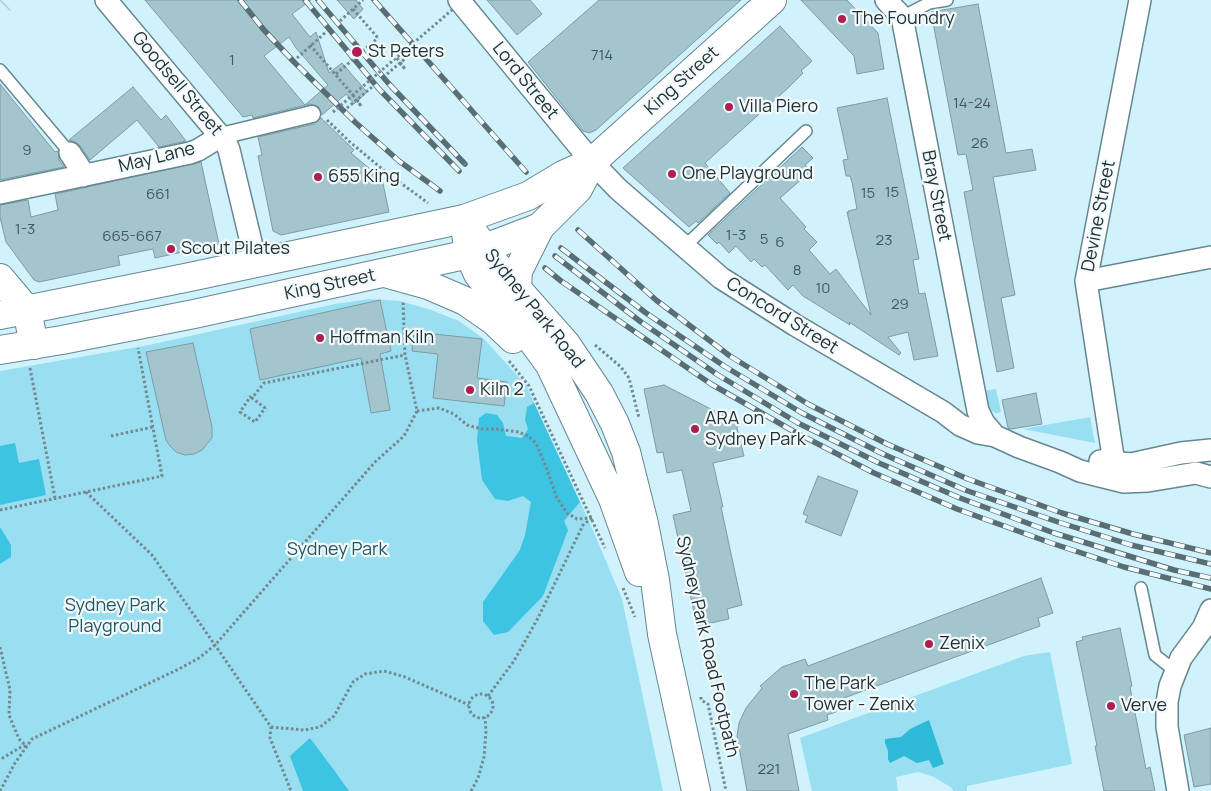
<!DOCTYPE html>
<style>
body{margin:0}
canvas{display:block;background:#cff2fc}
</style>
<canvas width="1211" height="791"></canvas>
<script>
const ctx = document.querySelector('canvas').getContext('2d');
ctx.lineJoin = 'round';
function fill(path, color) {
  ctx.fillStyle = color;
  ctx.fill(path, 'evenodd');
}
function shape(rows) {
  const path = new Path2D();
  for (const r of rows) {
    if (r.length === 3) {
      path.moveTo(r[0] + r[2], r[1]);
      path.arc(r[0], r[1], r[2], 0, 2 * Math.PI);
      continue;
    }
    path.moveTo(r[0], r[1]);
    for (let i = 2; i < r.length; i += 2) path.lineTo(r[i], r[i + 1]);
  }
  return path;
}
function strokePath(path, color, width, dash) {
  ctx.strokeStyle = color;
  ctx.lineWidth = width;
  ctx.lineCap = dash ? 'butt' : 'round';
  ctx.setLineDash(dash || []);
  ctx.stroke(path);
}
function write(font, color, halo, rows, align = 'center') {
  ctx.font = font + ' Manrope,sans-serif';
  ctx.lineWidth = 4.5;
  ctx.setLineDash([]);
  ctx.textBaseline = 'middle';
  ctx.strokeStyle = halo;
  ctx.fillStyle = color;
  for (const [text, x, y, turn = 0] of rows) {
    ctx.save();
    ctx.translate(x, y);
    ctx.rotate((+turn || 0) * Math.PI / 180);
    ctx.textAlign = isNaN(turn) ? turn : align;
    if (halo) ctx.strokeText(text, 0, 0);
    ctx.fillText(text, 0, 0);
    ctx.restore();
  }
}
fill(shape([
 [370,299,400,301,431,310,459,321,484,339,526,385,589,521,622,599,663,791,0,791,0,371,149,345,335,304],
 [996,389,1001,411,997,414,984,407,984,391],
 [1090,417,1095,443,1023,429],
 [1050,652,1072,764,967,786,967,791,953,791,952,788,934,777,918,772,896,777,898,791,812,791,800,738,1024,656]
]), '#9adef1');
fill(shape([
 [534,403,580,502,564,521,568,530,543,596,508,632,494,635,483,621,483,602,520,550,525,535,531,502,523,496,508,501,495,499,482,480,477,440,479,418,486,413,497,415,503,423,506,436,522,438,528,429,525,420,527,407],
 [15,443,19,463,39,459,46,495,0,505,0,446],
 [0,527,11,545,11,557,0,564],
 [310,738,334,770,349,791,303,791,290,756]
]), '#3dc4e3');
fill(shape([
 [929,720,944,764,933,768,929,760,917,763,904,756,890,763,888,759,888,751,885,743,885,739,901,737,910,729]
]), '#2db9d8');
const building = shape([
 [145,0,311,0,292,14,310,37,316,32,329,73,342,63,367,92,354,104,346,94,322,115,319,107,310,104,253,118,252,115,243,117,145,0],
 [289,37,296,48,328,85,305,105,264,56,289,37],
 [337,0,356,0,363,9,354,19,337,0],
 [487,0,530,0,542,14,517,35,487,0],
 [599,0,741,0,596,130,589,133,583,131,528,62,599,0],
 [801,0,847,0,878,33,884,69,857,74,854,56,801,0],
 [978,4,1006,153,1032,149,1036,170,993,177,1015,295,1001,298,1014,368,997,372,964,192,973,190,966,154,958,155,931,12,978,4],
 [780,26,812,61,801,71,803,73,788,88,705,163,730,193,698,223,696,221,689,227,623,168,780,26],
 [0,84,55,152,58,151,59,160,64,167,0,180,0,84],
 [133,87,161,120,166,115,186,141,159,147,137,120,90,160,80,146,76,142,69,140,133,87],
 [887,98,919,259,913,260,919,294,925,293,938,356,914,360,908,332,888,337,901,353,899,355,849,322,850,325,803,296,793,285,788,290,765,265,762,267,754,259,751,262,736,246,729,253,719,242,717,244,708,235,802,147,813,158,805,165,811,171,780,198,806,227,804,229,817,242,809,250,830,274,836,269,871,315,847,212,848,214,848,211,857,209,852,182,850,176,846,176,843,160,848,159,837,108,887,98],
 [321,118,354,150,351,153,382,179,389,212,281,235,273,231,258,156,262,155,258,137,314,124,321,118],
 [201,162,219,244,155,258,153,249,118,256,120,265,39,282,34,280,6,242,0,217,0,205,28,200,31,217,58,210,55,194,201,162],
 [380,300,391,351,380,354,390,410,371,413,361,358,260,380,250,329,380,300],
 [414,332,482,339,477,378,507,382,504,406,433,398,438,354,412,351,414,332],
 [193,343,212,427,212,438,202,450,194,454,185,455,176,452,170,446,166,440,146,352,193,343],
 [664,385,740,424,737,428,744,456,713,463,723,507,721,507,742,605,727,609,729,619,697,626,673,515,691,511,682,470,667,473,663,452,657,453,644,389,664,385],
 [1036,393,1042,424,1011,429,1008,428,1002,400,1036,393],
 [818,476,858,491,841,536,805,522,808,516,803,514,818,476],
 [1041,578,1053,613,1038,618,1040,626,833,702,836,712,827,715,828,720,788,734,799,791,747,791,737,736,739,723,746,708,762,688,760,686,782,667,805,659,808,666,1041,578],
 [1120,628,1132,686,1130,687,1146,769,1150,767,1155,791,1104,791,1095,746,1097,746,1076,642,1083,640,1082,637,1120,628],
 [1211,728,1211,784,1194,787,1184,735,1211,728]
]);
fill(building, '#a3c5ce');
strokePath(building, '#7b9ca5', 1);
strokePath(shape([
 [0,1,1,0]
]), '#adcbd4', 28, [28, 14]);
const service = shape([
 [902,17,929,3,947,0],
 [0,70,70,153],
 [684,247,806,131],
 [1141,588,1155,655,1175,671]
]);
const pedestrian = shape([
 [221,136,312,114]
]);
const minor = shape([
 [106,0,226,143,229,150,256,263],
 [459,0,592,162,618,189,721,278,795,325,943,412,960,425,978,433,995,436,1019,447,1060,462,1080,471,1124,482,1148,481,1196,473,1211,477],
 [886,0,902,17,978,411,984,423,995,436],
 [70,153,80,168,83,176],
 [0,193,190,153,198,150,221,136],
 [1086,281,1211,257],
 [1100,461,1131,464,1181,453,1211,450],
 [1114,463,1086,281,1140,0],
 [1178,791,1167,727,1167,702,1170,686,1181,658,1203,628,1211,610]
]);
const secondary = shape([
 [0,278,27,310,34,345]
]);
const primary = shape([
 [464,219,496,265,566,344,599,393,615,424,626,452,644,524,655,580,662,634,696,791],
 [466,233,469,254,478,274,523,328,550,365,613,499,639,572],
 [385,273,428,285,465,301,494,321,513,339],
 [517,289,518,271,540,227]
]);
const trunk = shape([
 [0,315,185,278,464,219,528,196,563,175,592,162],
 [0,350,62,340,194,314,469,254,540,227,578,189,592,162,772,0]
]);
strokePath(service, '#678790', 14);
strokePath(pedestrian, '#678790', 19);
strokePath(minor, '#678790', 24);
strokePath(secondary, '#678790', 30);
strokePath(primary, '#678790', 30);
strokePath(trunk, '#678790', 30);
strokePath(shape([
 [353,9,378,38],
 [340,21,363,0],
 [310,45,353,95],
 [297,58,326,32],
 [400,63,405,69],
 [387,74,414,51],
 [357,100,361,106],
 [347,108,372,87],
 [327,120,350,142,387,173,428,203],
 [595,345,621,367,629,378,639,418],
 [509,361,529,386,605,548],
 [30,368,55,498],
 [252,398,250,397,240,412,255,422,265,408,252,398,264,383,405,355],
 [417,411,439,408,454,414,467,425,474,427,482,429,496,429,519,432,528,436,536,443,546,467,557,498,567,513,577,519,592,518],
 [111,436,153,427],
 [86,492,152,555,215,645,271,727,270,738,291,791],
 [0,510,162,476,138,348],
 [623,588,635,617],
 [0,647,10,690,9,715,19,739,26,746,21,747,1,759],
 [481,706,12],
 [488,696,514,661,538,618,583,525,592,518],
 [701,697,701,700,708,704,726,791],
 [271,727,304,730,320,727,334,716,353,682,365,674,384,671,405,677,469,705],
 [0,791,15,763,32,739,179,669,199,658,215,645,375,462,404,436,417,411,405,355,403,301],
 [471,791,478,778,484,757,486,731,485,717]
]), '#728990', 3, [2.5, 2.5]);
strokePath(service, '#fff', 11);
strokePath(pedestrian, '#fff', 16);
strokePath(minor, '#fff', 21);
strokePath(secondary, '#fff', 28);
strokePath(primary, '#fff', 28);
strokePath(trunk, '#fff', 28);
const rail = shape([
 [240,0,264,30,294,62,356,123,399,161,440,191],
 [305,0,379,89,459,171],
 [318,0,389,84,465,164],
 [374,0,526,172],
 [578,230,656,300,730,356,808,404,887,444,968,479,1062,513,1133,534,1211,553],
 [561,248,646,313,724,366,802,413,883,454,965,490,1058,522,1131,545,1211,564],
 [555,256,641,322,718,375,798,423,879,463,960,498,1054,533,1174,570,1211,578],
 [545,268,561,281,711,384,793,431,874,473,957,509,1051,543,1124,567,1211,589]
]);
strokePath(rail, '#596e74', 5.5);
strokePath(rail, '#f3fafc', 4, [11]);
strokePath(shape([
 [397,58,405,69],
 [336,74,378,38],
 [353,95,361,106],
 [333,112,452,10]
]), '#728990', 3, [2.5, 2.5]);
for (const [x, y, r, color] of [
 [842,19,5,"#af1e51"],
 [357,52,6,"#af1e51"],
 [729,107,5,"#af1e51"],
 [672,174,5,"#af1e51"],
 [318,177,5,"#af1e51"],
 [171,249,5,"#af1e51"],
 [320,338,5,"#af1e51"],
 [470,390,5,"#af1e51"],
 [695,429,5,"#af1e51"],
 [929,644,5,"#af1e51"],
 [794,694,5,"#af1e51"],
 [1111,706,5,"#af1e51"]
]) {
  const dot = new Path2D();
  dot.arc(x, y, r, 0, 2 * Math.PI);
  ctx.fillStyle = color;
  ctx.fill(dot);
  strokePath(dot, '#f3fafc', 2);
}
write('15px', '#43565b', null, [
 ["714",602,56],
 ["1",232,61],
 ["14-24",972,104],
 ["26",980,144],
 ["9",27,151],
 ["15",892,193],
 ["15",868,194],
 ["661",158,195],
 ["1-3",25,230],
 ["1-3",736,236],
 ["665-667",132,237],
 ["5",764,240],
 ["23",884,241],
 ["6",780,243],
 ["8",797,271],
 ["10",823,289],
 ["29",900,305],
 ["221",769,770]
]);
write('18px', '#233135', '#f3fafc', [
 ["The Foundry",852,19],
 ["St Peters",368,52],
 ["Villa Piero",739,107],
 ["One Playground",682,174],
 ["655 King",328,177],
 ["Scout Pilates",181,249],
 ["Hoffman Kiln",330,338],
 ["Kiln 2",480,390],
 ["ARA on",705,419],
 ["Sydney Park",705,440],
 ["Zenix",939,644],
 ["The Park",804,684],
 ["Tower - Zenix",804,705],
 ["Verve",1121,706]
], 'left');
write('18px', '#233135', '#f3fafc', [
 ["Lord Street",525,81,51],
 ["King Street",682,81,-42],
 ["Goodsell Street",177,84,50],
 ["May Lane",157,158,-14],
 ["Bray Street",936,196,79],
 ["Devine Street",1099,216,-79],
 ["King Street",330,285,-12],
 ["Sydney Park Road",534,309,51],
 ["Concord Street",782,316,32],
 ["Sydney Park Road Footpath",707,647,77]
]);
write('18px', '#215764', '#f3fafc', [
 ["Sydney Park",337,550],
 ["Sydney Park",115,606],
 ["Playground",115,627]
]);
</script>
